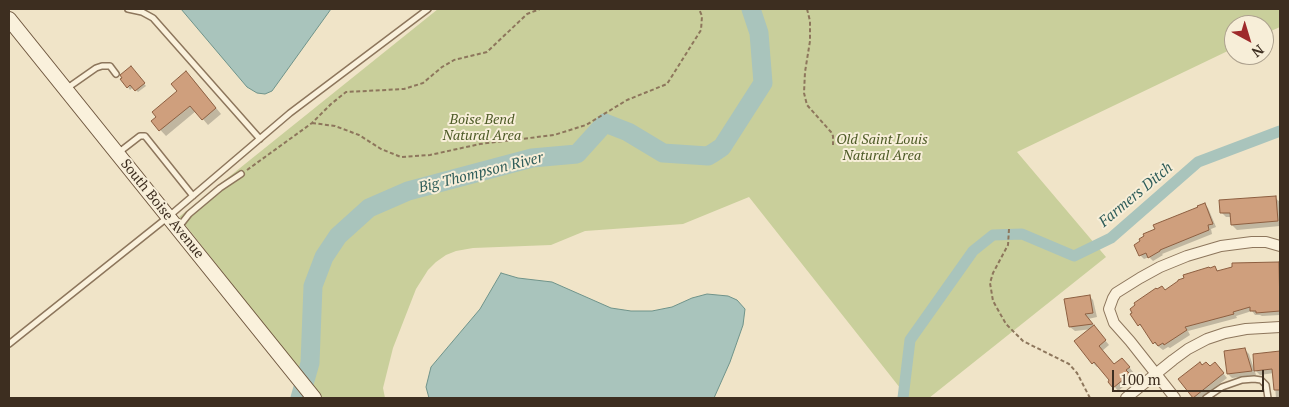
<!DOCTYPE html>
<style>
body{margin:0}
#map{position:relative;width:1289px;height:407px;overflow:hidden;background:#f0e4c8;font-family:"PT Serif",serif}
canvas{display:block}
.frame{position:absolute;inset:0;border:10px solid #3d2e20;pointer-events:none}
.north{position:absolute;left:1224px;top:15px;width:50px;height:50px;box-sizing:border-box;background:#f7eed8;border:1px solid #ada18e;border-radius:50%;rotate:141deg;font-size:14px;font-weight:700;line-height:20px;text-align:center;color:#3d2e20}
.north::after{content:'';display:block;margin:auto;width:18px;height:22px;background:#9e2a2b;clip-path:polygon(50% 0,100% 100%,50% 72%,0 100%)}
.scale{position:absolute;left:1112px;top:370px;width:152px;height:22px;box-sizing:border-box;border:2px solid #3d2e20;border-top:0;padding-left:6px;font-size:15px;line-height:18px;white-space:nowrap;color:#3d2e20;-webkit-text-stroke:4px #f7eed8;paint-order:stroke}
</style>
<div id="map">
<canvas width="1289" height="407"></canvas>
<div class="frame"></div>
<div class="north">N</div>
<div class="scale">100 m</div>
</div>
<script>
const ctx = document.querySelector('canvas').getContext('2d');
ctx.lineJoin = 'round';
function fill(path, color) {
  ctx.fillStyle = color;
  ctx.fill(path, 'evenodd');
}
function shape(rows) {
  const path = new Path2D();
  for (const r of rows) {
    path.moveTo(r[0], r[1]);
    for (let i = 2; i < r.length; i += 2) path.lineTo(r[i], r[i + 1]);
  }
  return path;
}
function strokePath(path, color, width, dash) {
  ctx.strokeStyle = color;
  ctx.lineWidth = width;
  ctx.lineCap = dash ? 'butt' : 'round';
  ctx.setLineDash(dash || []);
  ctx.stroke(path);
}
function write(font, color, halo, rows, align = 'center') {
  ctx.font = font + ' "PT Serif",serif';
  ctx.lineWidth = 4;
  ctx.setLineDash([]);
  ctx.textBaseline = 'middle';
  ctx.strokeStyle = halo;
  ctx.fillStyle = color;
  for (const [text, x, y, turn = 0] of rows) {
    ctx.save();
    ctx.translate(x, y);
    ctx.rotate((+turn || 0) * Math.PI / 180);
    ctx.textAlign = isNaN(turn) ? turn : align;
    if (halo) ctx.strokeText(text, 0, 0);
    ctx.fillText(text, 0, 0);
    ctx.restore();
  }
}
fill(shape([
 [438,9,1280,9,1280,27,1264,34,1264,25,1234,25,1234,48,1017,152,1106,257,929,398,908,398,749,197,683,224,585,231,551,245,473,248,456,251,446,255,436,262,428,270,416,289,393,348,383,388,385,398,322,398,179,217]
]), '#c9cf9b');
const water = shape([
 [181,9,331,9,272,91,265,94,257,93,247,87,181,9],
 [501,273,518,278,552,282,611,308,631,311,652,311,672,307,692,298,707,294,728,296,737,300,745,309,743,325,730,362,714,398,429,398,426,387,431,367,480,309,501,273]
]);
fill(water, '#a9c4bc');
strokePath(water, '#6f938a', 1);
fill(shape([
 [133,70,146,86,138,92,133,87,130,90,128,87],
 [192,78,221,114,208,125,196,111,166,136,152,121],
 [1275,198,1280,202,1280,226,1237,230,1232,225,1232,217,1226,217,1222,213],
 [1204,204,1208,208,1216,227,1211,229,1212,234,1162,254,1163,255,1153,261,1149,257,1144,259,1140,255],
 [1278,263,1280,265,1280,315,1262,316,1260,315,1255,315,1252,311,1236,316,1237,318,1188,331,1190,335,1170,348,1168,347,1163,350,1154,343,1144,328,1139,325,1165,291,1210,270,1215,268,1219,272],
 [1089,296,1093,300,1097,317,1088,319,1109,345,1102,351,1114,366,1126,363,1133,372,1130,374,1133,379,1118,391,1099,366,1097,367,1093,363,1092,329,1075,331,1070,327],
 [1245,350,1249,354,1256,375,1232,378,1228,374],
 [1280,352,1280,398,1276,398,1274,373,1260,375,1255,370,1254,355],
 [1203,367,1219,368,1227,378,1201,398,1195,398,1180,379]
]), '#0003');
strokePath(shape([
 [903,398,910,340,973,251,993,235,1022,234,1074,256,1111,238,1198,162,1280,131]
]), '#a9c4bc', 11);
strokePath(shape([
 [300,398,310,363,313,286,324,257,338,236,369,208,408,191,532,158,577,154,605,123,628,132,663,153,708,156,713,153,722,147,763,83,759,33,751,9]
]), '#a9c4bc', 19);
const building = shape([
 [131,66,145,83,135,91,130,85,127,88,120,79,122,78,120,75,131,66],
 [186,71,216,108,202,120,190,106,159,131,151,121,156,117,152,112,177,91,171,84,186,71],
 [1276,196,1278,221,1231,225,1230,213,1220,213,1219,200,1276,196],
 [1205,203,1213,224,1208,225,1209,230,1160,250,1160,251,1148,258,1146,253,1139,256,1134,245,1140,241,1139,239,1144,236,1143,234,1155,229,1153,225,1198,207,1197,206,1205,203],
 [1279,262,1280,311,1256,313,1256,311,1250,311,1250,307,1233,312,1234,314,1185,327,1187,330,1164,345,1163,343,1158,346,1155,342,1153,344,1140,324,1138,326,1130,314,1132,313,1130,309,1135,305,1134,303,1156,288,1157,289,1162,286,1165,290,1178,281,1178,280,1184,278,1183,275,1209,267,1210,268,1215,266,1217,271,1232,267,1232,263,1279,262],
 [1090,295,1093,313,1085,314,1093,324,1069,327,1064,299,1090,295],
 [1094,325,1106,340,1099,346,1114,364,1122,358,1130,367,1126,370,1130,374,1113,388,1108,382,1109,380,1094,362,1092,364,1074,341,1094,325],
 [1245,348,1252,371,1227,374,1224,351,1245,348],
 [1280,351,1280,390,1274,390,1272,369,1254,371,1253,354,1280,351],
 [1200,362,1202,365,1206,362,1210,366,1215,362,1224,373,1193,398,1178,379,1200,362]
]);
fill(building, '#cf9f7d');
strokePath(building, '#8d5f41', 1);
const service = shape([
 [128,9,142,12,153,18,260,139],
 [66,89,96,68,102,66,110,66,116,74],
 [118,153,140,136,145,136,193,196],
 [178,228,189,214,220,188,241,174],
 [9,344,168,217,290,113,428,9],
 [1206,398,1222,387,1242,380,1254,379,1261,380,1266,385,1268,398]
]);
const minor = shape([
 [1126,398,1173,360,1188,349,1207,339,1225,333,1246,329,1280,327],
 [1175,398,1130,341,1114,323,1109,309,1113,298,1116,293,1140,278,1160,267,1187,256,1221,246,1252,242,1266,242,1280,246]
]);
const secondary = shape([
 [9,19,314,398]
]);
strokePath(service, '#8d765c', 8);
strokePath(minor, '#8d765c', 12);
strokePath(secondary, '#6f573f', 16);
strokePath(shape([
 [807,9,810,21,810,41,805,72,804,93,807,105,831,132,833,136,833,145],
 [312,123,335,126,359,135,381,149,401,157,430,155,480,144,554,135,586,125,627,100,667,84,701,30,702,16,699,9],
 [247,170,312,123,331,104,346,92,404,89,423,83,442,67,454,60,487,52,527,14,540,9],
 [1009,229,1008,245,993,273,990,283,993,301,1006,324,1023,341,1069,364,1077,373,1090,398]
]), '#8d765c', 2, [4, 2.5]);
strokePath(service, '#faf1dc', 5);
strokePath(minor, '#faf1dc', 10);
strokePath(secondary, '#faf1dc', 14);
write('italic 14px', '#4d5a26', '#f7eed8', [
 ["Boise Bend",482,120],
 ["Natural Area",482,136],
 ["Old Saint Louis",882,140],
 ["Natural Area",882,156]
]);
write('14px', '#3d2e20', '#f7eed8', [
 ["South Boise Avenue",162,209,51]
]);
write('italic 15px', '#2f5d5a', '#f7eed8', [
 ["Big Thompson River",481,173,-14],
 ["Farmers Ditch",1136,195,-40]
]);
</script>
